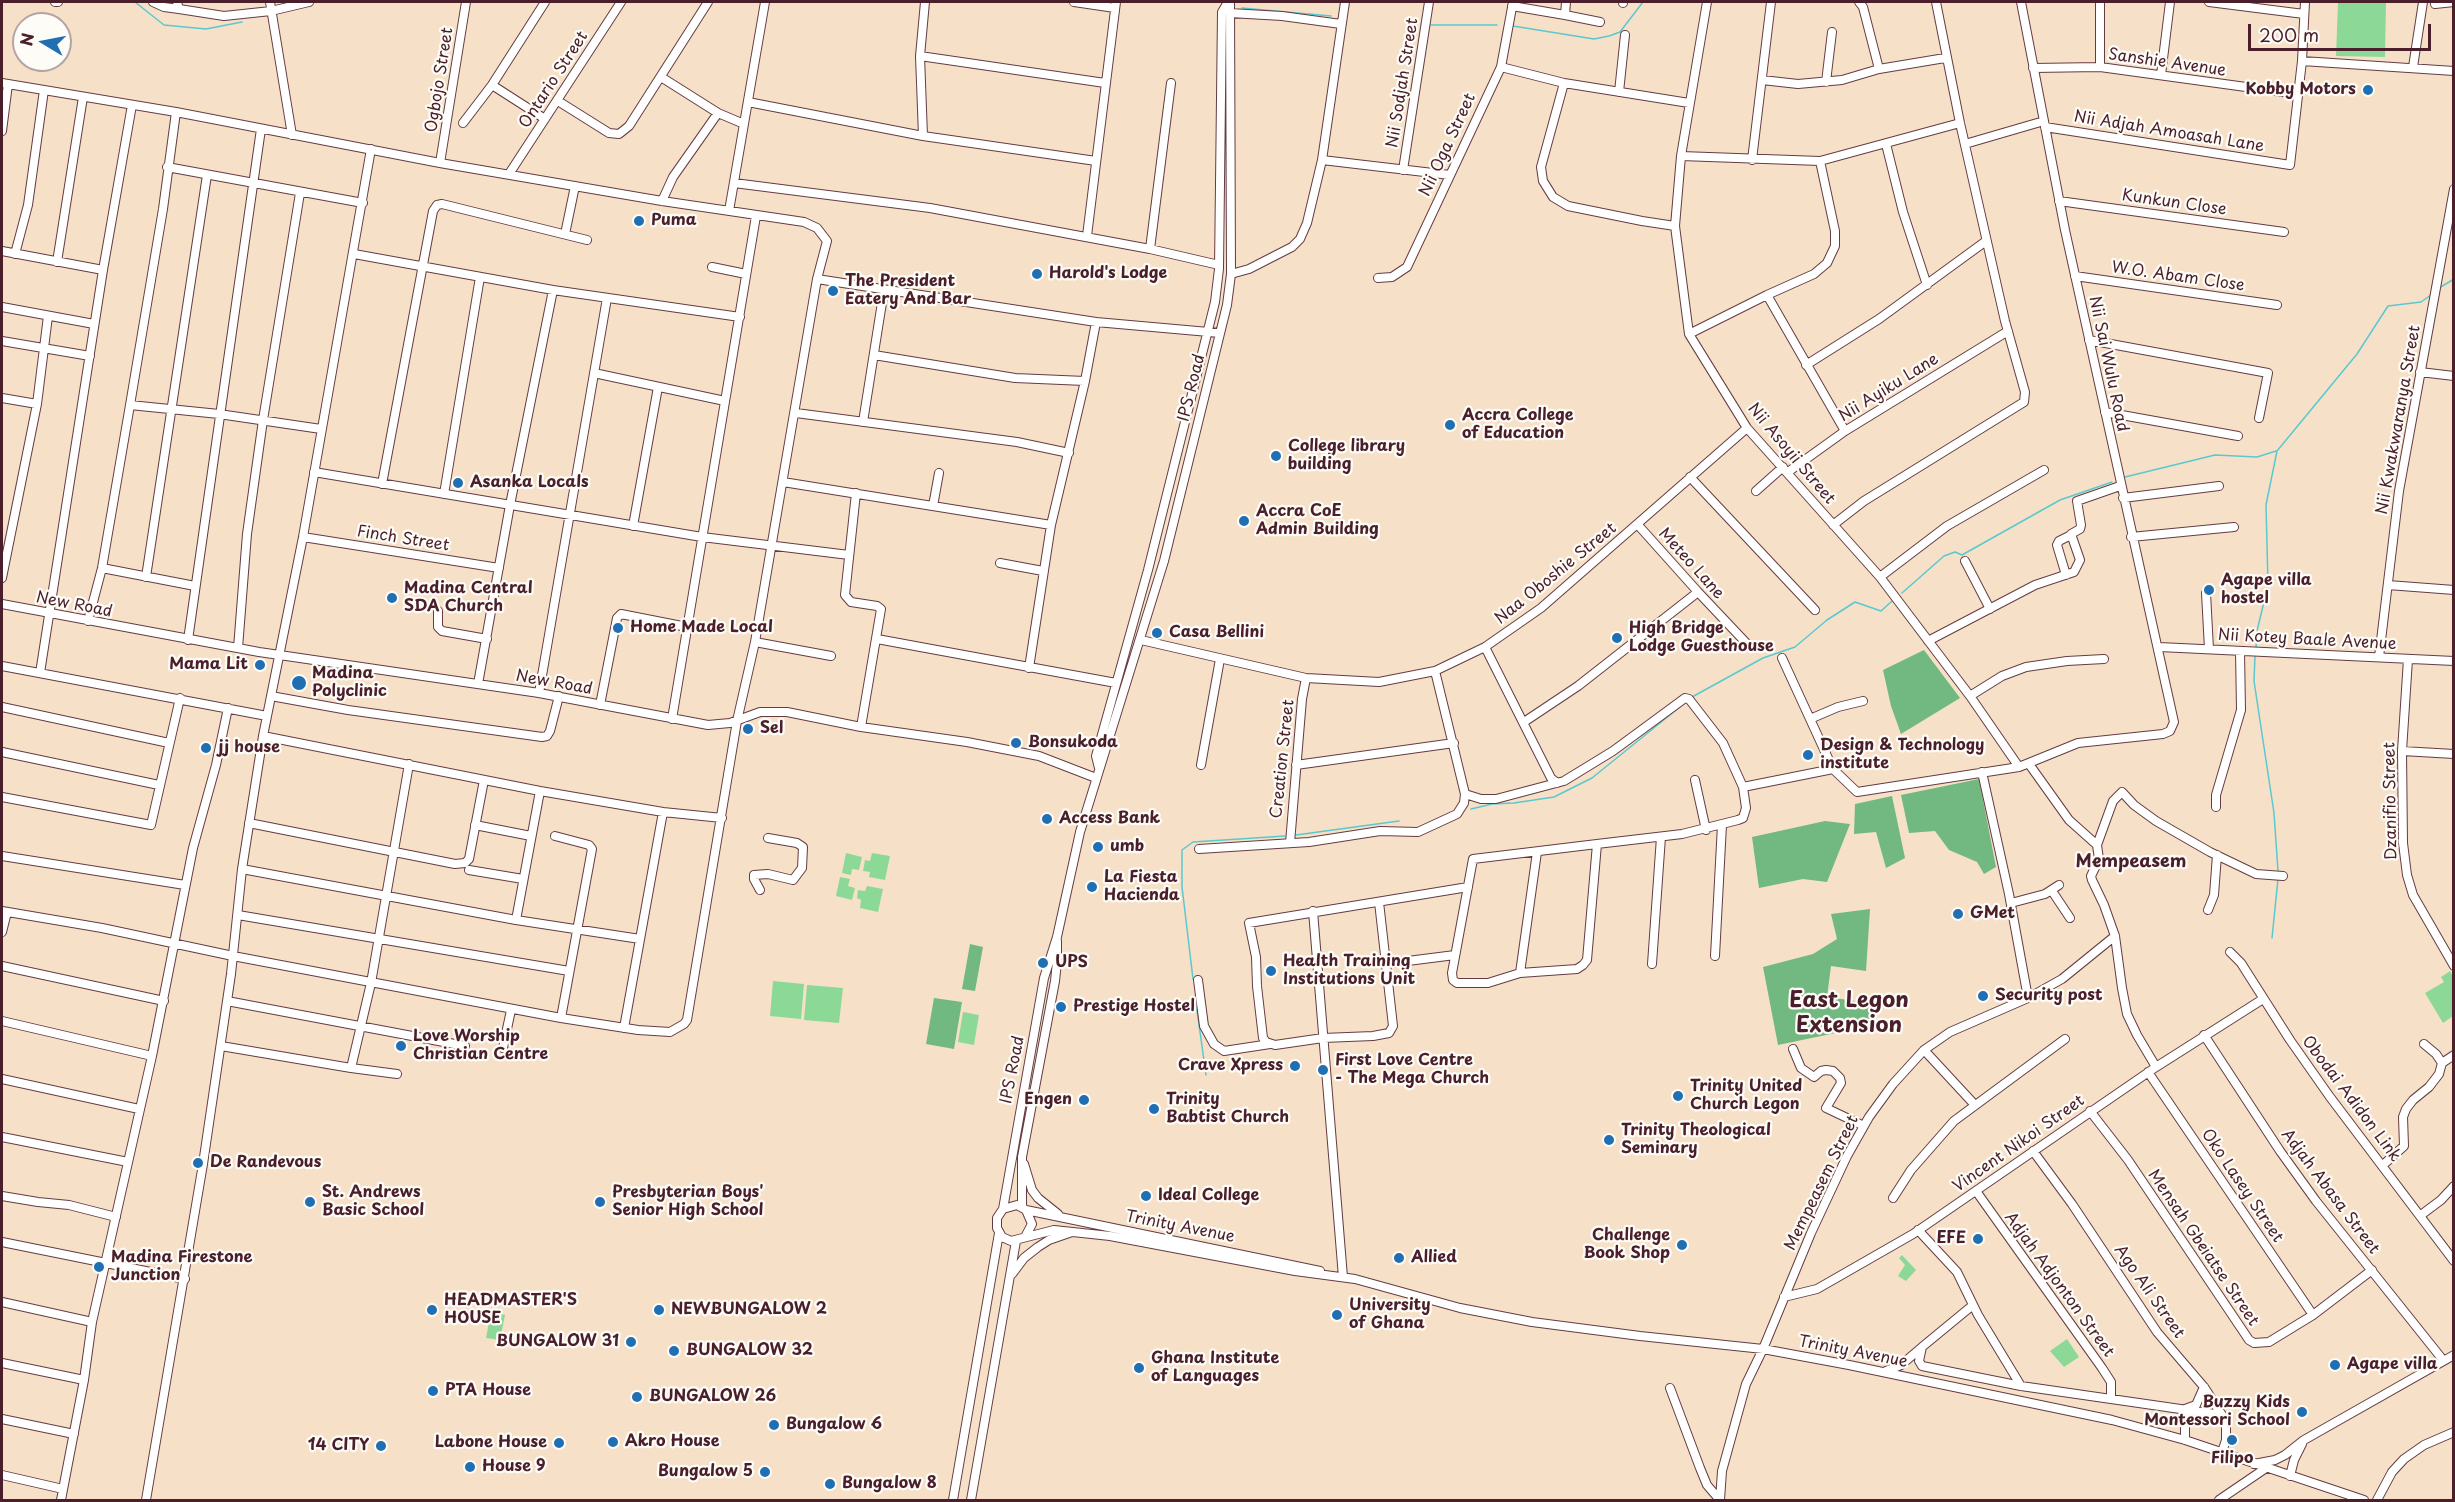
<!DOCTYPE html>
<style>
body{margin:0}
#map{position:relative;width:2455px;height:1502px;overflow:hidden;background:#f6e1c8;font-family:"Playpen Sans",sans-serif}
canvas{display:block}
.frame{position:absolute;inset:0;border:3px solid #4a1f2b;pointer-events:none}
.north{position:absolute;left:12px;top:12px;width:60px;height:60px;box-sizing:border-box;background:#fdfcf7;border:2px solid #b5a4a5;border-radius:50%;rotate:280deg;font-size:16px;font-weight:700;line-height:24px;text-align:center;color:#4a1f2b}
.north::after{content:'';display:block;margin:auto;width:21px;height:27px;background:#1f6fb2;clip-path:polygon(50% 0,100% 100%,50% 72%,0 100%)}
.scale{position:absolute;left:2248px;top:24px;width:183px;height:27px;box-sizing:border-box;border:3px solid #4a1f2b;border-top:0;padding-left:8px;font-size:18px;line-height:21px;white-space:nowrap;color:#4a1f2b;-webkit-text-stroke:4px #fdfcf7;paint-order:stroke}
</style>
<div id="map">
<canvas width="2455" height="1502"></canvas>
<div class="frame"></div>
<div class="north">N</div>
<div class="scale">200 m</div>
</div>
<script>
const ctx = document.querySelector('canvas').getContext('2d');
ctx.lineJoin = 'round';
function fill(path, color) {
  ctx.fillStyle = color;
  ctx.fill(path, 'evenodd');
}
function shape(rows) {
  const path = new Path2D();
  for (const r of rows) {
    path.moveTo(r[0], r[1]);
    for (let i = 2; i < r.length; i += 2) path.lineTo(r[i], r[i + 1]);
  }
  return path;
}
function strokePath(path, color, width, dash) {
  ctx.strokeStyle = color;
  ctx.lineWidth = width;
  ctx.lineCap = dash ? 'butt' : 'round';
  ctx.setLineDash(dash || []);
  ctx.stroke(path);
}
function write(font, color, halo, rows, align = 'center') {
  ctx.font = font + ' "Playpen Sans",sans-serif';
  ctx.lineWidth = 4.5;
  ctx.setLineDash([]);
  ctx.textBaseline = 'middle';
  ctx.strokeStyle = halo;
  ctx.fillStyle = color;
  for (const [text, x, y, turn = 0] of rows) {
    ctx.save();
    ctx.translate(x, y);
    ctx.rotate((+turn || 0) * Math.PI / 180);
    ctx.textAlign = isNaN(turn) ? turn : align;
    if (halo) ctx.strokeText(text, 0, 0);
    ctx.fillText(text, 0, 0);
    ctx.restore();
  }
}
fill(shape([
 [2338,2,2386,2,2385,57,2336,56],
 [846,853,862,857,859,870,852,869,851,875,842,873],
 [872,853,890,856,885,880,869,877,870,872,863,871,865,860,870,861],
 [840,877,850,879,848,886,855,888,852,900,836,896],
 [867,886,883,889,878,912,860,908,861,900,857,898,858,890,865,891],
 [2450,971,2453,977,2453,1016,2443,1023,2425,993,2444,982,2441,977],
 [773,981,804,984,801,1019,770,1016],
 [807,985,843,988,839,1023,804,1020],
 [963,1012,979,1015,974,1045,958,1042],
 [1902,1255,1916,1270,1906,1281,1898,1276,1905,1265,1899,1258],
 [491,1312,505,1315,500,1340,486,1338],
 [2067,1339,2079,1357,2064,1367,2050,1351]
]), '#8cd997');
fill(shape([
 [1924,650,1960,698,1901,734,1891,706,1883,670],
 [1979,779,1996,867,1984,874,1977,862,1949,850,1935,831,1909,833,1901,795],
 [1892,796,1905,858,1886,868,1876,832,1854,834,1855,804],
 [1825,821,1850,824,1827,882,1803,879,1759,888,1752,837],
 [1870,909,1866,971,1831,966,1827,997,1855,1001,1867,998,1874,1025,1778,1045,1763,967,1813,954,1837,939,1831,914],
 [970,944,983,947,975,991,962,989],
 [934,998,962,1002,954,1049,926,1044]
]), '#71b980');
strokePath(shape([
 [135,2,164,25,206,29,242,22],
 [1242,8,1331,16],
 [1431,25,1497,25],
 [1513,26,1594,39,1609,36,1620,32,1643,2],
 [2439,288,2454,279],
 [2125,477,2215,455,2257,457,2276,451],
 [1902,593,1944,556,1955,552,1962,555,2060,500,2112,482],
 [2256,648,2257,631,2268,585,2266,505,2277,451,2357,354,2388,306,2421,302,2431,295],
 [2255,656,2254,681,2274,813,2278,871],
 [1692,697,1763,658,1795,647,1827,620,1855,602,1881,611,1892,601],
 [1471,809,1492,804,1514,803,1554,797,1592,778,1686,702],
 [1296,835,1399,821],
 [2272,938,2278,879],
 [1193,979,1182,887,1182,850,1193,842,1285,836],
 [1195,996,1206,1075]
]), '#5ac8cf', 1.5);
const minor = shape([
 [55,2,58,2],
 [153,2,164,7,179,9],
 [177,2,179,9,224,16,271,11,309,2],
 [270,2,292,135],
 [1074,2,1115,8],
 [1707,2,1681,156,1675,226,1689,334,1747,428,1880,577,1970,696,2019,767],
 [1859,2,1863,7,1879,69],
 [2100,2,2100,67],
 [2209,2,2304,14],
 [1623,3,1623,2],
 [2435,4,2454,2],
 [1512,6,1565,15,1566,2],
 [1230,13,1282,16,1341,24],
 [1565,15,1600,22],
 [920,56,1105,83],
 [2302,61,2454,71],
 [1501,67,1564,83,1689,103],
 [2413,67,2423,2],
 [2033,68,2100,67,2297,94],
 [2161,75,2170,2],
 [661,77,718,113,673,177,662,201],
 [1762,80,1798,84,1842,80,1879,69,1945,58],
 [1826,82,1832,32],
 [2,83,176,112,440,163,662,201,804,222,817,228,827,241,817,279,755,642,737,721,687,1020,684,1024,670,1032,638,1030,561,1018,233,956,102,928,2,911],
 [1564,83,1541,167,1543,181,1553,197,1568,206,1642,221,1675,226],
 [492,85,545,119],
 [1619,92,1625,35],
 [558,101,609,133,619,134,629,126,708,2],
 [748,102,923,136,1096,161],
 [718,113,744,124],
 [463,123,492,85,545,2],
 [2045,127,2290,165,2302,61,2305,2],
 [2,131,8,84],
 [923,136,920,56,925,2],
 [1886,144,1903,212,1927,285],
 [1965,144,2044,121],
 [1681,156,1820,161,1960,123],
 [1322,160,1450,175],
 [1752,160,1771,2],
 [440,163,466,2],
 [167,167,363,203],
 [1403,170,1429,2],
 [509,174,621,2],
 [734,183,930,208,1150,249,1219,265],
 [2059,201,2284,232],
 [729,211,765,2],
 [565,234,575,186],
 [1087,236,1116,2],
 [1150,249,1171,83],
 [2,251,103,270],
 [15,254,28,205,44,90],
 [354,254,553,290,740,317],
 [57,262,83,97],
 [712,267,746,274],
 [1231,274,1249,269,1292,247,1300,239,1307,223,1322,160,1345,2],
 [2075,276,2277,305],
 [1378,278,1392,277,1407,267,1501,67,1513,2],
 [817,279,1096,322,1220,333],
 [1767,295,1845,431],
 [2,307,94,324],
 [1689,334,1767,295,1814,274,1827,263,1835,246,1835,231,1820,161],
 [2089,340,2268,373,2259,418],
 [2,341,90,356],
 [874,355,1015,378,1085,381],
 [1806,365,1879,319,1986,241],
 [2420,372,2454,376],
 [594,373,725,401],
 [2,398,37,404],
 [130,405,219,414,321,429],
 [2105,412,2238,436],
 [796,413,1017,442,1069,453],
 [863,422,884,290],
 [314,472,702,537,849,555],
 [1788,472,1845,431,2008,331],
 [1690,477,1815,610],
 [783,482,1051,525],
 [382,484,433,211,437,205,442,204,587,240],
 [1756,491,1783,467],
 [856,493,845,595,851,602,877,606,881,609,861,727],
 [444,494,480,277],
 [2123,498,2219,486],
 [933,506,939,473],
 [1638,525,1698,592,1750,647],
 [1833,525,1864,501,2024,402,2025,392,2005,321,1960,123,1936,2],
 [633,526,658,387],
 [303,537,499,568],
 [2131,537,2234,527],
 [1965,561,1990,609],
 [1000,563,1043,571],
 [102,568,195,586],
 [2066,575,2057,545,2059,541,2071,535],
 [146,577,207,175],
 [1880,577,1947,526,2044,470],
 [2,578,37,404,48,316],
 [2388,585,2454,590],
 [2206,593,2209,649],
 [2,604,259,652,539,693,708,725,730,723,760,712,787,712,861,727,967,742,1039,756,1096,778],
 [438,611,438,627,442,631,487,639],
 [88,621,102,568,130,405,163,209,176,112],
 [877,639,1116,683],
 [188,640,261,129],
 [1141,640,1306,678,1379,682,1435,671,1485,647,1541,608,1747,428],
 [1928,641,2035,585,2074,572,2080,560,2071,534,2080,529,2081,525,2077,501,2120,486],
 [755,642,831,656],
 [1485,647,1551,778,1557,783],
 [2159,647,2454,661],
 [238,648,247,534,263,420,300,193],
 [2379,657,2399,491,2454,189],
 [1782,658,1833,769,1857,792,2019,767,2078,743,2163,734,2170,731,2174,722,2065,230,2021,2],
 [2408,659,2402,751,2403,843,2407,875,2413,895,2454,966],
 [2,666,267,716],
 [1029,668,1051,525,1085,381,1096,322],
 [40,673,103,270,132,105],
 [478,684,510,505,553,290],
 [539,693,607,298],
 [271,696,348,710,542,737,547,736,550,731,559,696],
 [1970,696,2002,676,2026,667,2067,661,2104,659],
 [600,705,617,618,621,614,687,627],
 [2,707,169,743],
 [672,719,756,216],
 [1810,719,1838,707,1863,701],
 [1524,722,1578,686,1698,592],
 [263,736,540,791,663,812,722,818],
 [2402,751,2454,754],
 [2,752,159,785],
 [2029,764,2069,820,2097,845,2099,859,2091,876,2092,880,2104,905,2115,936,2122,988,2127,1014,2137,1035,2156,1067],
 [1201,765,1220,659],
 [1296,765,1454,743],
 [1099,768,1096,756,1148,570,1215,302,1219,269,1222,12,1228,2],
 [1982,772,2009,894,2028,998],
 [1695,780,1706,830],
 [1743,787,1833,769],
 [1465,794,1481,799,1496,799,1564,781,1613,751,1685,698,1689,699,1723,743,1743,787,1746,808,1743,818,1738,820,1682,834,1597,844,1473,859,1452,973,1453,980,1457,983,1488,983,1520,973,1577,969,1583,965,1587,960,1597,844],
 [2,797,151,825,180,698],
 [2216,807,2216,795,2241,710,2240,651],
 [249,823,455,864,465,863,469,859,484,780],
 [475,825,531,836],
 [555,836,589,845,592,849,561,1018],
 [1290,843,1302,699,1306,678],
 [2097,845,2113,801,2122,792,2134,805,2156,821,2210,852,2256,874,2283,876],
 [1199,849,1309,842,1380,831,1418,832,1457,814,1464,803,1465,794,1435,671],
 [2,856,185,885],
 [242,869,516,920,640,939],
 [469,870,523,879],
 [760,890,754,879,754,875,768,874,793,880,802,868,803,847,797,843,768,838],
 [2052,891,2070,918],
 [1379,902,1393,1026,1389,1033,1373,1036,1323,1038,1275,1045,1266,1042,1263,1038,1257,986,1256,957,1249,923,1468,887],
 [2011,903,2045,894,2059,885],
 [2208,910,2214,895,2217,855],
 [1313,911,1343,1277],
 [238,915,569,971],
 [516,920,540,791],
 [2,932,7,912],
 [2230,952,2241,963,2290,1040,2330,1097,2454,1261],
 [1715,956,1722,825],
 [1384,964,1455,955],
 [1652,964,1661,837],
 [2,966,164,1001],
 [1520,973,1537,852],
 [1198,980,1204,1026,1214,1044,1224,1051,1270,1044],
 [227,1001,465,1046],
 [2,1021,152,1056],
 [624,1028,663,812],
 [2204,1035,2280,1151,2316,1201,2443,1360],
 [221,1046,351,1068,397,1074],
 [503,1048,511,1010],
 [1793,1049,1801,1068,1814,1077,1821,1071,1826,1070,1833,1071,1840,1078,1841,1083,1826,1108,1864,1126],
 [1924,1050,1974,1104],
 [2442,1063,2454,1055],
 [351,1068,371,983,409,764],
 [2148,1072,2313,1315],
 [2,1079,139,1109],
 [2090,1111,2128,1160,2249,1340,2254,1343,2269,1342,2313,1315,2372,1270],
 [2,1137,128,1162],
 [2033,1151,2072,1204,2157,1332,2204,1387,2222,1415,2226,1427,2226,1440,2222,1452],
 [1024,1164,1032,1190,1038,1198,1058,1214],
 [2383,1165,2404,1146,2403,1117,2406,1109,2413,1100,2429,1087,2439,1074,2442,1063,2436,1054,2424,1044],
 [1976,1191,2102,1368,2111,1382,2111,1398],
 [2,1196,38,1202,69,1205,116,1217],
 [1893,1198,1911,1170,1954,1121,2065,1039],
 [1022,1207,1022,1157,1055,981,1057,962,1057,941],
 [1003,1209,1044,978,1057,937,1080,832,1164,561,1227,305,1231,274,1230,2],
 [1026,1210,1320,1271],
 [2421,1215,2441,1200,2454,1186],
 [1918,1230,1957,1272,1978,1315,2021,1386],
 [1025,1237,1032,1224,1026,1210,1017,1205,1003,1209,997,1218,997,1228,1002,1237,1011,1241,1054,1230,1110,1236,1295,1271,1355,1279,1460,1308,1532,1322,1640,1336,1763,1349,1849,1365,2112,1420,2185,1440,2364,1500],
 [2,1242,185,1279],
 [1012,1274,1024,1258,1038,1247,1049,1240,1072,1232],
 [1784,1297,1817,1289,1913,1234,2156,1067,2263,999],
 [2,1302,92,1322],
 [1973,1305,1922,1347,1919,1361,1922,1366,2021,1386,2222,1415],
 [2,1363,84,1380],
 [1886,1371,1901,1365,1921,1348],
 [1670,1388,1700,1468,1707,1485,1719,1499],
 [2,1419,74,1434],
 [2185,1440,2185,1409,2196,1405,2204,1387],
 [2254,1464,2275,1460,2285,1455,2304,1440,2454,1355],
 [2,1475,63,1489],
 [2290,1476,2294,1460,2302,1444],
 [61,1500,84,1380,92,1322,152,1056,193,848,216,765,228,708],
 [146,1500,203,1164,231,974,242,869,263,736,303,537,371,149],
 [953,1500,999,1233],
 [971,1500,1016,1241],
 [1720,1500,1722,1471,1746,1384,1763,1349,1811,1233,1847,1156,1869,1117,1893,1084,1924,1050,1950,1032,2028,998,2062,979,2115,936],
 [2219,1500,2266,1468],
 [2377,1500,2392,1472,2404,1459,2424,1445,2454,1432]
]);
strokePath(minor, '#643c43', 10);
strokePath(minor, '#fff', 8);
for (const [x, y, r, color] of [
 [2368,90,6,"#1f6fb2"],
 [639,221,6,"#1f6fb2"],
 [1037,274,6,"#1f6fb2"],
 [833,291,6,"#1f6fb2"],
 [1450,425,6,"#1f6fb2"],
 [1276,456,6,"#1f6fb2"],
 [458,483,6,"#1f6fb2"],
 [1244,521,6,"#1f6fb2"],
 [2209,590,6,"#1f6fb2"],
 [392,598,6,"#1f6fb2"],
 [618,628,6,"#1f6fb2"],
 [1157,633,6,"#1f6fb2"],
 [1617,638,6,"#1f6fb2"],
 [260,665,6,"#1f6fb2"],
 [299,683,8,"#1f6fb2"],
 [748,729,6,"#1f6fb2"],
 [1016,743,6,"#1f6fb2"],
 [206,748,6,"#1f6fb2"],
 [1808,755,6,"#1f6fb2"],
 [1047,819,6,"#1f6fb2"],
 [1098,847,6,"#1f6fb2"],
 [1092,887,6,"#1f6fb2"],
 [1958,914,6,"#1f6fb2"],
 [1043,963,6,"#1f6fb2"],
 [1271,971,6,"#1f6fb2"],
 [1983,996,6,"#1f6fb2"],
 [1061,1007,6,"#1f6fb2"],
 [401,1046,6,"#1f6fb2"],
 [1295,1066,6,"#1f6fb2"],
 [1323,1070,6,"#1f6fb2"],
 [1678,1096,6,"#1f6fb2"],
 [1084,1100,6,"#1f6fb2"],
 [1154,1109,6,"#1f6fb2"],
 [1609,1140,6,"#1f6fb2"],
 [198,1163,6,"#1f6fb2"],
 [1146,1196,6,"#1f6fb2"],
 [310,1202,6,"#1f6fb2"],
 [600,1202,6,"#1f6fb2"],
 [1978,1239,6,"#1f6fb2"],
 [1682,1245,6,"#1f6fb2"],
 [1399,1258,6,"#1f6fb2"],
 [99,1267,6,"#1f6fb2"],
 [432,1310,6,"#1f6fb2"],
 [659,1310,6,"#1f6fb2"],
 [1337,1315,6,"#1f6fb2"],
 [631,1342,6,"#1f6fb2"],
 [674,1351,6,"#1f6fb2"],
 [2335,1365,6,"#1f6fb2"],
 [1139,1368,6,"#1f6fb2"],
 [433,1391,6,"#1f6fb2"],
 [637,1397,6,"#1f6fb2"],
 [2302,1412,6,"#1f6fb2"],
 [774,1425,6,"#1f6fb2"],
 [2232,1440,6,"#1f6fb2"],
 [613,1442,6,"#1f6fb2"],
 [559,1443,6,"#1f6fb2"],
 [381,1446,6,"#1f6fb2"],
 [470,1467,6,"#1f6fb2"],
 [765,1472,6,"#1f6fb2"],
 [830,1484,6,"#1f6fb2"]
]) {
  const dot = new Path2D();
  dot.arc(x, y, r, 0, 2 * Math.PI);
  ctx.fillStyle = color;
  ctx.fill(dot);
  strokePath(dot, '#fdfcf7', 2);
}
write('16px', '#4a1f2b', '#fdfcf7', [
 ["Sanshie Avenue",2167,63,8],
 ["Ogbojo Street",440,80,-81],
 ["Ontario Street",554,80,-57],
 ["Nii Sodjah Street",1403,83,-81],
 ["Nii Adjah Amoasah Lane",2169,132,9],
 ["Nii Oga Street",1448,145,-65],
 ["Kunkun Close",2174,203,8],
 ["W.O. Abam Close",2178,277,8],
 ["Nii Sai Wulu Road",2108,364,78],
 ["IPS Road",1192,388,-76],
 ["Nii Ayiku Lane",1889,388,-32],
 ["Nii Kwakwaranya Street",2399,420,-80],
 ["Nii Asoyii Street",1791,454,50],
 ["Finch Street",403,539,9],
 ["Meteo Lane",1691,564,48],
 ["Naa Oboshie Street",1556,574,-39],
 ["New Road",74,605,11],
 ["Nii Kotey Baale Avenue",2307,640,3],
 ["New Road",554,683,10],
 ["Creation Street",1283,759,-84],
 ["Dzanifio Street",2391,801,-91],
 ["IPS Road",1013,1070,-79],
 ["Obodai Adidon Link",2351,1099,53],
 ["Vincent Nikoi Street",2019,1144,-35],
 ["Mempeasem Street",1822,1183,-64],
 ["Oko Lasey Street",2242,1186,56],
 ["Adjah Abasa Street",2330,1192,53],
 ["Trinity Avenue",1180,1227,11],
 ["Mensah Gbeiatse Street",2203,1248,56],
 ["Adjah Adjonton Street",2059,1285,54],
 ["Ago Ali Street",2149,1292,55],
 ["Trinity Avenue",1853,1352,11]
]);
write('bold 16px', '#4a1f2b', '#fdfcf7', [
 ["Kobby Motors",2356,90,"right"],
 ["Puma",651,221],
 ["Harold's Lodge",1049,274],
 ["The President",845,282],
 ["Eatery And Bar",845,300],
 ["Accra College",1462,416],
 ["of Education",1462,434],
 ["College library",1288,447],
 ["building",1288,465],
 ["Asanka Locals",470,483],
 ["Accra CoE",1256,512],
 ["Admin Building",1256,530],
 ["Agape villa",2221,581],
 ["hostel",2221,599],
 ["Madina Central",404,589],
 ["SDA Church",404,607],
 ["Home Made Local",630,628],
 ["High Bridge",1629,629],
 ["Lodge Guesthouse",1629,647],
 ["Casa Bellini",1169,633],
 ["Mama Lit",248,665,"right"],
 ["Madina",312,674],
 ["Polyclinic",312,692],
 ["Sel",760,729],
 ["Bonsukoda",1028,743],
 ["Design & Technology",1820,746],
 ["institute",1820,764],
 ["jj house",218,748],
 ["Access Bank",1059,819],
 ["umb",1110,847],
 ["La Fiesta",1104,878],
 ["Hacienda",1104,896],
 ["GMet",1970,914],
 ["Health Training",1283,962],
 ["Institutions Unit",1283,980],
 ["UPS",1055,963],
 ["Security post",1995,996],
 ["Prestige Hostel",1073,1007],
 ["Love Worship",413,1037],
 ["Christian Centre",413,1055],
 ["First Love Centre",1335,1061],
 ["- The Mega Church",1335,1079],
 ["Crave Xpress",1283,1066,"right"],
 ["Trinity United",1690,1087],
 ["Church Legon",1690,1105],
 ["Engen",1072,1100,"right"],
 ["Trinity",1166,1100],
 ["Babtist Church",1166,1118],
 ["Trinity Theological",1621,1131],
 ["Seminary",1621,1149],
 ["De Randevous",210,1163],
 ["St. Andrews",322,1193],
 ["Basic School",322,1211],
 ["Presbyterian Boys'",612,1193],
 ["Senior High School",612,1211],
 ["Ideal College",1158,1196],
 ["Challenge",1670,1236,"right"],
 ["Book Shop",1670,1254,"right"],
 ["EFE",1966,1239,"right"],
 ["Madina Firestone",111,1258],
 ["Junction",111,1276],
 ["Allied",1411,1258],
 ["HEADMASTER'S",444,1301],
 ["HOUSE",444,1319],
 ["University",1349,1306],
 ["of Ghana",1349,1324],
 ["NEWBUNGALOW 2",671,1310],
 ["BUNGALOW 31",619,1342,"right"],
 ["BUNGALOW 32",686,1351],
 ["Ghana Institute",1151,1359],
 ["of Languages",1151,1377],
 ["Agape villa",2347,1365],
 ["PTA House",445,1391],
 ["BUNGALOW 26",649,1397],
 ["Buzzy Kids",2290,1403,"right"],
 ["Montessori School",2290,1421,"right"],
 ["Bungalow 6",786,1425],
 ["Akro House",625,1442],
 ["Labone House",547,1443,"right"],
 ["14 CITY",369,1446,"right"],
 ["Filipo",2232,1459,"center"],
 ["House 9",482,1467],
 ["Bungalow 5",753,1472,"right"],
 ["Bungalow 8",842,1484]
], 'left');
write('bold 18px', '#4a1f2b', '#fdfcf7', [
 ["Mempeasem",2131,862]
]);
write('bold 22px', '#4a1f2b', '#fdfcf7', [
 ["East Legon",1849,1001],
 ["Extension",1849,1026]
]);
</script>
